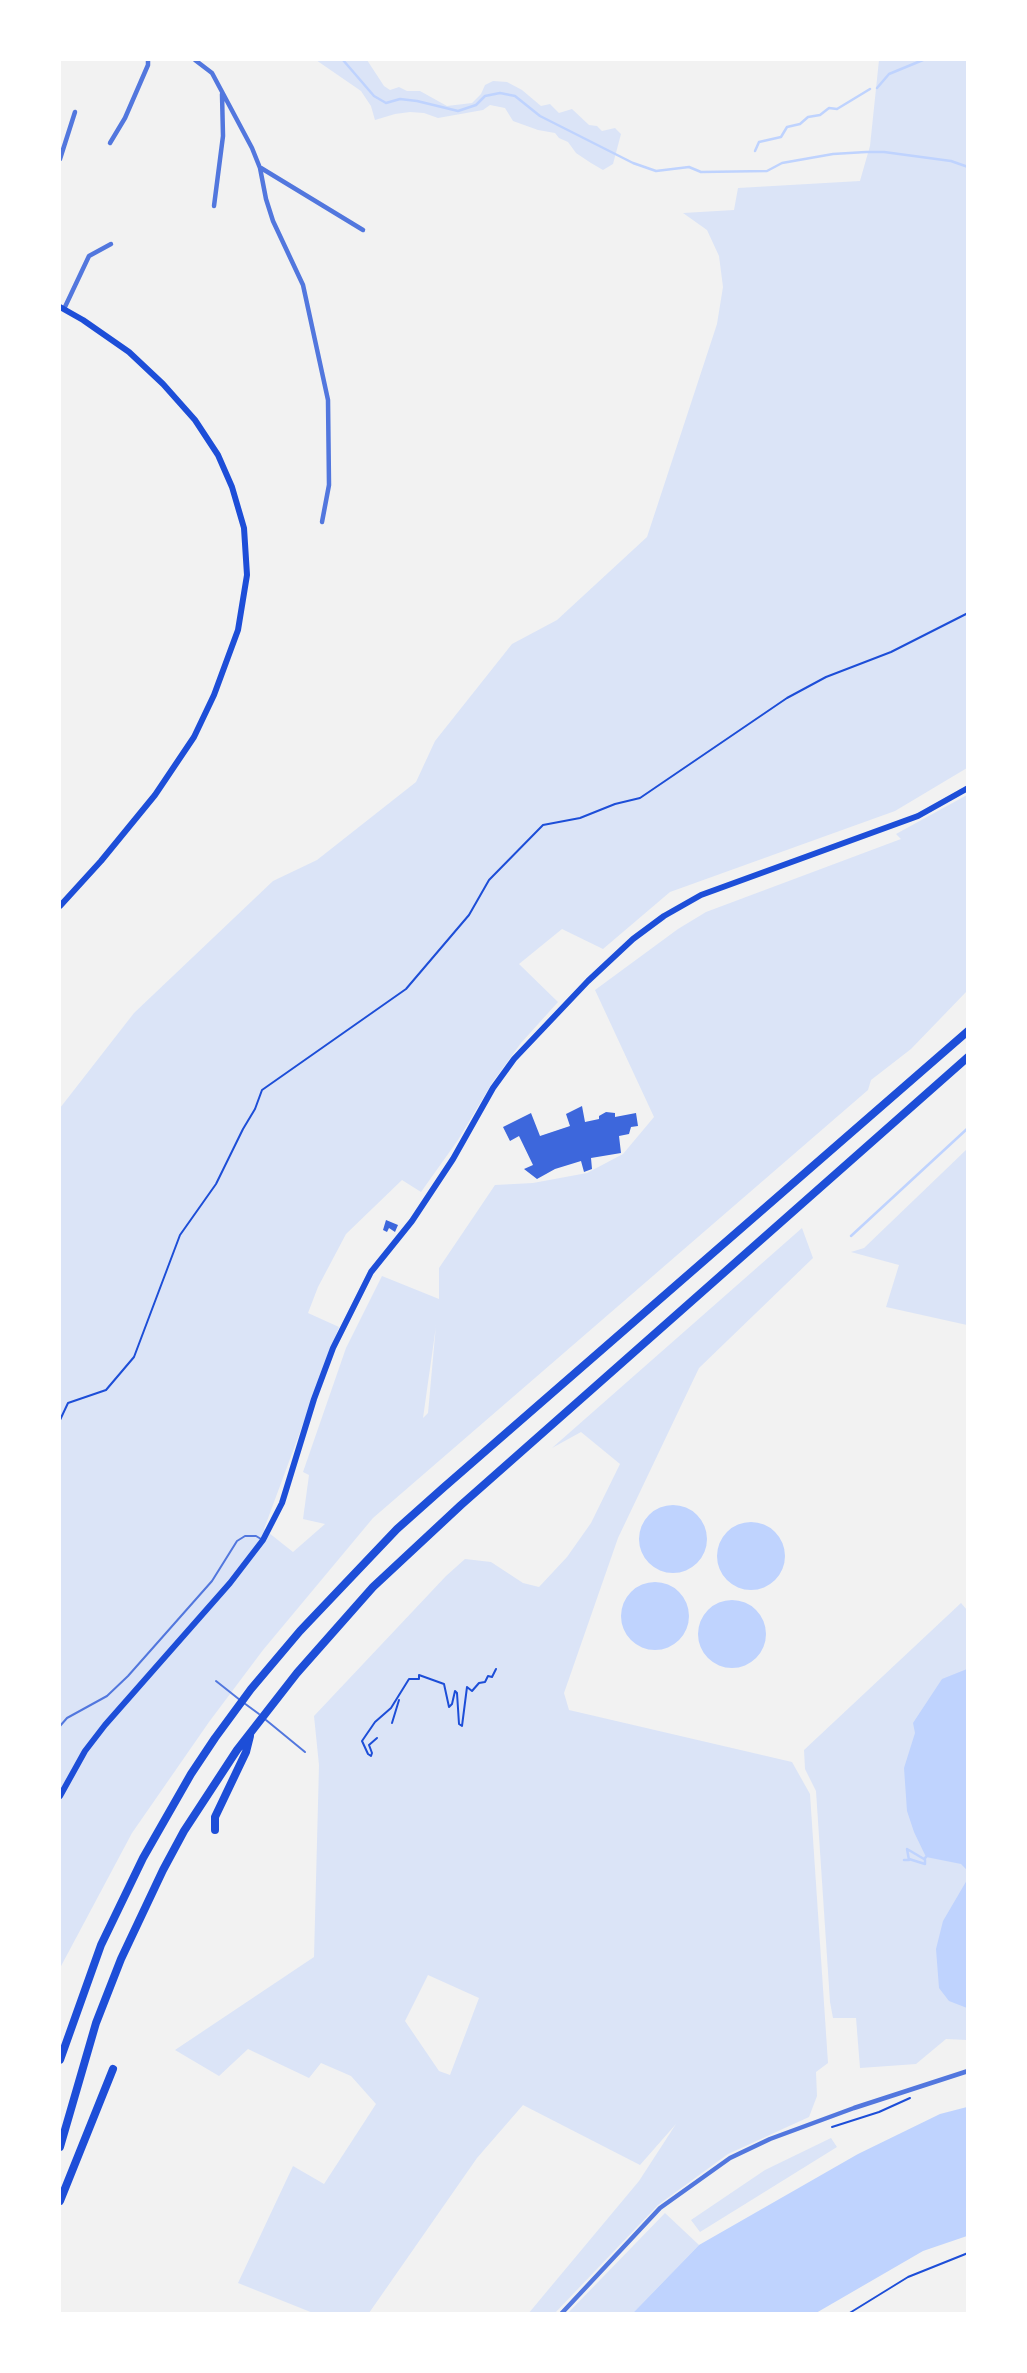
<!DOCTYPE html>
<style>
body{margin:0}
#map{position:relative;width:1027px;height:2373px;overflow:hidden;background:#f2f2f2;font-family:"DM Sans",sans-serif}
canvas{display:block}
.frame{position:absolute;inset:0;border:61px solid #fff;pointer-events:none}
</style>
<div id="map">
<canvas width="1027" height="2373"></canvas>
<div class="frame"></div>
</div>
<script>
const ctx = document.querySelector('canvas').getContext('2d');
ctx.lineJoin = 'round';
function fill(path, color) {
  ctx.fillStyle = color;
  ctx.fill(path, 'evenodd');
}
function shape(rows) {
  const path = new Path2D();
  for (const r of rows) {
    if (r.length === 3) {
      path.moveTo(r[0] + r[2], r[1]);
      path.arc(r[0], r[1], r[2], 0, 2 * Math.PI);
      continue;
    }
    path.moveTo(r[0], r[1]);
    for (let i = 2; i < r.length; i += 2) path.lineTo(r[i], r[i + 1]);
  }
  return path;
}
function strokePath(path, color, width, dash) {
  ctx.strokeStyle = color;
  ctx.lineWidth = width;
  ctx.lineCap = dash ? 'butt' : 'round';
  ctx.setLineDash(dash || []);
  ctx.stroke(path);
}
fill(shape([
 [316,60,367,60,384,86,390,90,399,87,407,91,420,91,447,106,472,103,481,94,485,85,493,81,507,82,522,90,541,106,550,104,559,113,572,109,589,125,597,126,602,131,615,128,621,134,613,164,603,170,591,163,576,153,568,142,559,138,555,133,538,130,513,121,505,108,490,105,483,110,438,118,424,113,410,112,395,114,375,120,371,106,361,91],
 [879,60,967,60,967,768,895,811,670,892,603,949,562,929,519,964,558,1002,521,1043,492,1083,458,1140,421,1192,402,1180,346,1234,318,1287,308,1313,339,1327,264,1529,293,1552,325,1524,303,1519,309,1475,303,1472,346,1348,382,1276,439,1299,439,1268,495,1185,533,1183,587,1173,623,1154,654,1117,595,990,678,929,706,912,901,839,896,834,967,795,967,991,911,1049,871,1080,868,1090,373,1518,263,1650,209,1722,132,1833,60,1968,60,1108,134,1013,273,881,317,860,416,782,435,741,512,644,557,620,647,537,717,324,723,287,719,256,707,230,683,213,734,210,738,188,860,181,870,146],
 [436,1325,428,1413,423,1418,436,1326],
 [967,1149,967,1325,886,1307,899,1265,851,1252,864,1248],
 [802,1228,813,1258,699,1368,618,1538,564,1693,569,1710,792,1762,810,1794,828,2063,816,2072,817,2096,809,2117,728,2154,658,2205,555,2313,528,2314,639,2181,676,2124,640,2165,523,2105,477,2158,369,2313,313,2313,238,2283,293,2166,324,2184,376,2104,351,2076,321,2063,309,2078,248,2049,219,2076,175,2050,314,1957,319,1765,314,1716,446,1576,465,1559,491,1562,523,1583,539,1587,567,1557,591,1523,620,1464,581,1432,552,1448],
 [428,1975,479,1998,450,2075,439,2071,405,2021],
 [961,1603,967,1610,967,2040,946,2039,916,2064,860,2068,856,2018,833,2018,830,2002,816,1791,805,1769,804,1750],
 [831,2138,837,2147,700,2232,691,2220,765,2170],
 [665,2213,699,2245,633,2313,567,2314]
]), '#dbe4f7');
fill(shape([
 [673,1539,34],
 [751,1556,34],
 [655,1616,34],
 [732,1634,34],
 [967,1669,968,1669,967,1870,961,1864,926,1857,914,1832,907,1811,904,1768,915,1733,913,1723,942,1679],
 [967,1880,968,2008,967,2008,949,2001,939,1988,936,1949,943,1921],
 [967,2107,967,2236,923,2251,816,2313,633,2313,699,2245,858,2154,940,2114]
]), '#bfd3fe');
strokePath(shape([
 [343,60,374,96,386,103,400,99,417,101,458,111,476,105,485,96,500,93,515,96,540,116,633,163,656,171,689,167,701,172,767,171,782,163,833,154,866,152,884,152,951,161,968,167],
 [877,88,889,74,923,60],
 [755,151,759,142,781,137,787,127,800,124,808,117,820,115,829,108,837,109,870,89],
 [851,1236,968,1128],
 [909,1859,925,1864,925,1860],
 [904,1860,909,1860,907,1849,924,1859,926,1857]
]), '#bfd3fe', 2.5);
fill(shape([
 [582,1106,585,1122,599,1119,599,1116,606,1112,615,1113,615,1117,636,1113,638,1126,631,1127,629,1134,619,1136,621,1153,591,1158,592,1169,584,1172,581,1161,555,1169,537,1179,524,1169,533,1165,519,1136,510,1141,503,1127,531,1113,540,1136,570,1126,566,1114],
 [386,1220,398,1225,395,1232,389,1228,387,1232,383,1230]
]), '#3d67dc');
strokePath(shape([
 [60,1420,68,1403,106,1390,134,1357,180,1235,216,1184,243,1129,255,1109,262,1090,406,989,469,915,489,880,543,825,580,818,615,804,640,798,787,698,826,677,891,652,968,613],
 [392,1723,399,1700],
 [377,1738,369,1745,372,1753,371,1756,368,1754,362,1741,375,1722,391,1708,409,1679,419,1679,419,1675,444,1684,449,1707,452,1704,455,1691,457,1693,459,1724,462,1726,467,1687,472,1691,479,1683,485,1682,488,1676,492,1677,496,1669],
 [832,2127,879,2112,910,2098],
 [848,2314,908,2277,968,2253]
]), '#1d4ed8', 2);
strokePath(shape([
 [216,1681,240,1700],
 [244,1703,259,1714],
 [266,1720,305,1752],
 [60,1726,67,1718,107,1696,128,1676,212,1581,237,1541,245,1536,256,1536,261,1539]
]), '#5277de', 2);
strokePath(shape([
 [195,60,212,73,252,148,260,168,266,199,273,221,303,285,328,400,329,485,322,522],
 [110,143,125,118,148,65,148,60],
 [60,159,75,112],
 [261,168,363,230],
 [214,206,223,136,222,94],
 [64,309,89,256,111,244],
 [561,2314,660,2208,730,2158,770,2139,854,2108,968,2071]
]), '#5277de', 4.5);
strokePath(shape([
 [60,307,83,320,129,352,163,384,195,420,218,455,232,487,244,528,247,575,238,630,214,695,194,737,155,795,101,861,60,906],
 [60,1796,85,1751,105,1725,230,1583,263,1540,282,1503,314,1399,333,1348,371,1272,412,1221,453,1159,493,1088,514,1059,588,981,633,939,664,916,701,895,918,816,968,788]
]), '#1d4ed8', 6);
strokePath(shape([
 [215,1830,215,1817,246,1752,250,1736],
 [60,2060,101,1945,143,1858,191,1774,215,1738,251,1689,300,1631,397,1529,443,1488,968,1031],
 [60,2147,96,2023,121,1959,163,1870,184,1831,237,1750,297,1673,373,1587,461,1505,968,1057],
 [60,2201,113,2069]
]), '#1d4ed8', 8);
</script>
